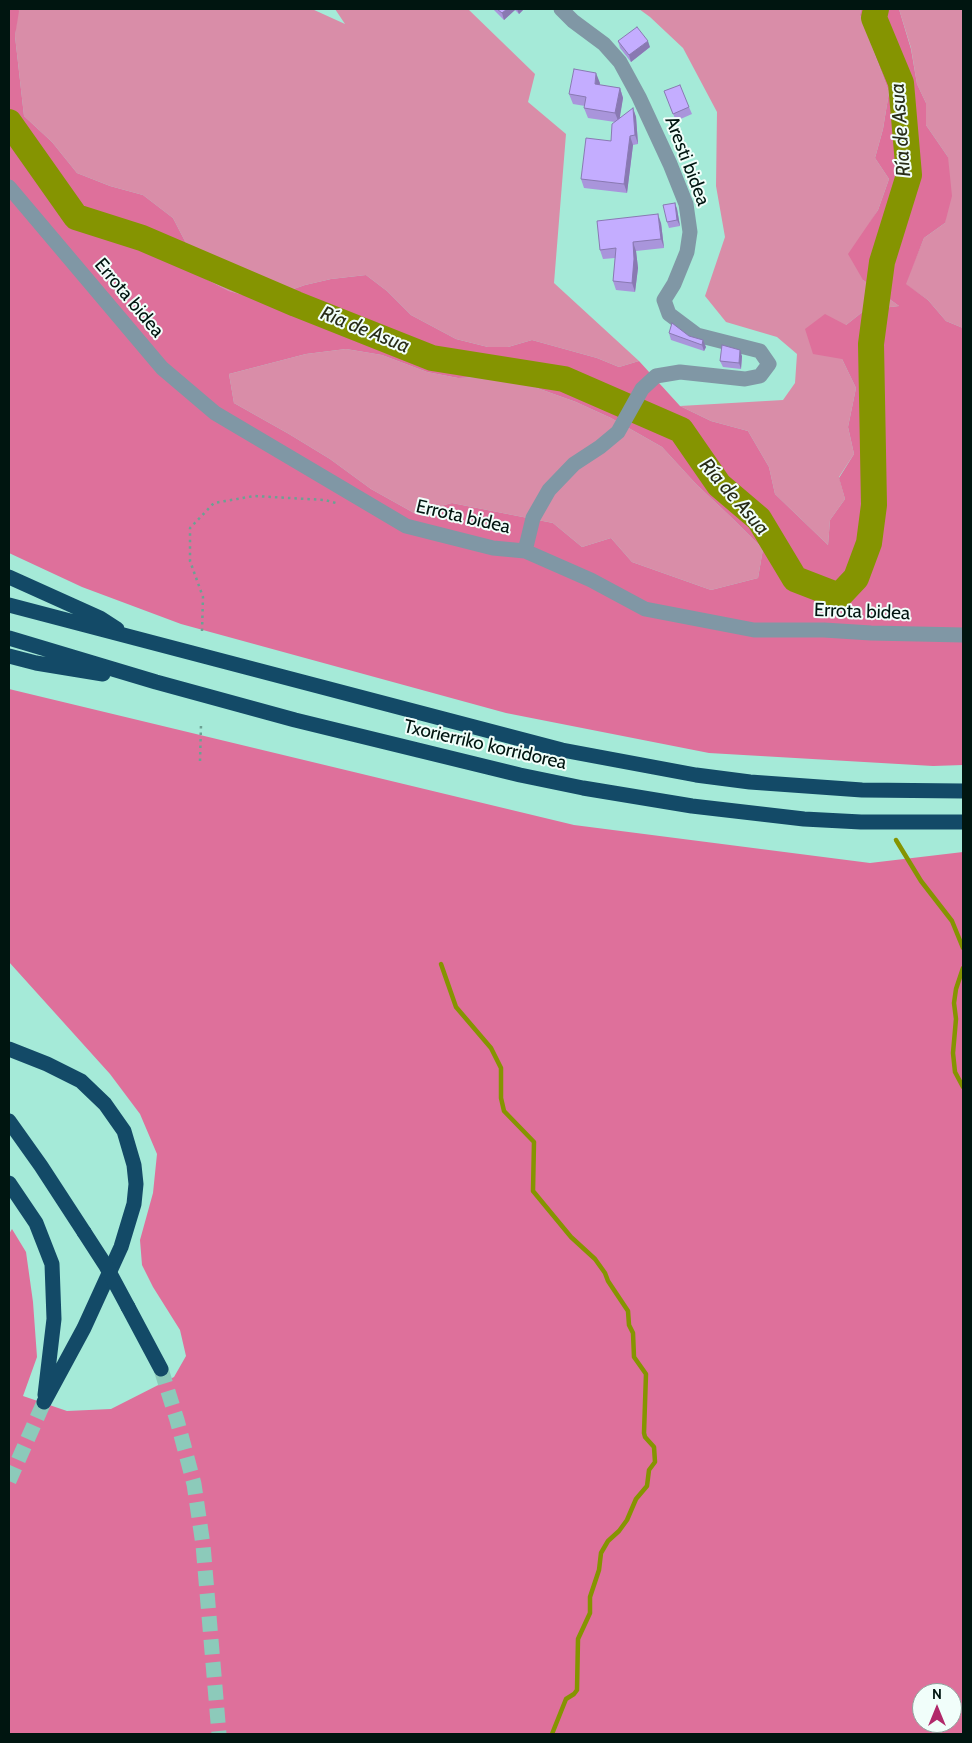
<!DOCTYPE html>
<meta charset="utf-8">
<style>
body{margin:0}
#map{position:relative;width:972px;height:1743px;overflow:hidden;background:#a5ead8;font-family:Cabin,sans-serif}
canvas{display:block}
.frame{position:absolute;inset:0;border:10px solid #001510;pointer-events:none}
.north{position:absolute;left:912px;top:1683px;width:50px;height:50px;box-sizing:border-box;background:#f1fefa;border:1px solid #91a19c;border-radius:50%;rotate:0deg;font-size:14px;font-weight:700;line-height:20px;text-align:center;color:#001510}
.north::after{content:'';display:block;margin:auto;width:18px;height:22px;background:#b1296a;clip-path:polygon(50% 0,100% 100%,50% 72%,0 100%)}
</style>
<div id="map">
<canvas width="972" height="1743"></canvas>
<div class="frame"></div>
<div class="north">N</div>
</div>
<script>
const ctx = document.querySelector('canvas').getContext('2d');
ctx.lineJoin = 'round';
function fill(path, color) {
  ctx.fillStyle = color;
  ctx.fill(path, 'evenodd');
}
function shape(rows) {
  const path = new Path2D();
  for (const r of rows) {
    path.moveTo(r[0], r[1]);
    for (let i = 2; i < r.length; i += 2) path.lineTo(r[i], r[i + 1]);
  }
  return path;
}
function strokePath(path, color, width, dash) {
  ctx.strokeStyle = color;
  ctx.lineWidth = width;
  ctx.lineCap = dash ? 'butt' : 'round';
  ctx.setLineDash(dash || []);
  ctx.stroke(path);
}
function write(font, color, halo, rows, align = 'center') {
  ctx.font = font + ' Cabin,sans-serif';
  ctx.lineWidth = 4;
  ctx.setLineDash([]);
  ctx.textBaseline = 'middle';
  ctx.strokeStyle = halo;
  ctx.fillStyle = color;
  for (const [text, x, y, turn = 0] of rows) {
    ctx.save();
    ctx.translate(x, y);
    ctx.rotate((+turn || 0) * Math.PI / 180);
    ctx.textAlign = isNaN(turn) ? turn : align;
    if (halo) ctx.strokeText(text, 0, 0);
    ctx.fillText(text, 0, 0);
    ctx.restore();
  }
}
fill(shape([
 [18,9,312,9,345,24,335,9,468,9,535,74,528,102,566,134,554,283,639,361,619,367,597,358,532,340,508,347,488,347,456,339,411,315,387,291,366,275,331,279,305,285,262,300,229,291,204,278,173,218,143,195,110,186,77,173,52,142,24,116,15,36],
 [639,9,861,9,860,15,889,92,883,129,875,158,889,179,878,210,868,226,863,280,899,306,865,310,846,325,842,359,856,388,848,427,854,454,839,477,845,499,830,520,828,545,775,494,769,467,748,431,711,421,680,406,783,400,795,383,797,354,777,337,726,322,705,296,725,237,716,186,717,112,683,48,650,17],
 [899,9,963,9,963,328,946,321,928,300,905,284,924,238,945,223,948,157,926,125,926,103,917,84,911,48],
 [346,349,382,355,427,372,458,378,480,377,512,379,576,402,611,418,662,447,696,484,732,518,763,549,758,578,711,590,632,562,611,538,582,547,553,523,452,503,414,513,371,489,330,459,289,434,234,403,229,374,306,354]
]), '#d98da8');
fill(shape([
 [9,9,18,9,19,11,15,36,24,116,52,142,77,173,110,186,143,195,173,218,204,278,229,291,262,300,305,285,331,279,366,275,387,291,411,315,456,339,488,347,508,347,532,340,597,358,619,367,639,361,680,406,711,421,748,431,769,467,775,494,828,545,830,520,845,499,839,478,854,454,848,427,856,388,842,359,813,354,805,329,825,314,846,325,865,310,899,306,863,280,848,254,878,210,889,179,875,158,883,129,889,92,860,15,861,9,899,9,911,49,917,84,926,103,926,125,948,157,952,196,945,223,924,238,906,284,928,300,946,321,963,328,963,765,933,766,709,753,506,713,181,624,82,587,9,553],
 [346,349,382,355,427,372,458,378,480,377,512,379,576,402,611,418,662,447,696,484,732,518,763,549,758,578,711,590,632,562,611,538,582,547,553,523,452,503,414,513,371,489,330,459,289,434,234,403,229,374,306,354],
 [9,689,574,825,870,863,963,852,963,1734,9,1734,9,1234,12,1229,26,1252,33,1302,37,1357,23,1396,67,1411,111,1409,174,1377,186,1356,180,1330,153,1287,142,1265,140,1240,153,1193,157,1154,140,1114,110,1074,9,962],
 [922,1693,952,1693,952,1723,922,1723]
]), '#de709b');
strokePath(shape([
 [896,840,921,881,952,921,963,948],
 [441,964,456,1007,491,1048,501,1068,501,1098,504,1111,534,1142,533,1191,571,1237,595,1259,605,1273,608,1281,628,1311,629,1325,633,1333,634,1357,646,1374,644,1433,645,1437,654,1447,655,1462,649,1470,647,1486,636,1499,627,1520,619,1531,608,1541,601,1553,599,1570,590,1597,590,1613,578,1639,577,1690,574,1694,566,1699,552,1734],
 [963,968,956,989,954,1003,956,1019,953,1053,955,1072,963,1087]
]), '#859401', 4.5);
strokePath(shape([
 [9,122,76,217,142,238,296,304,432,358,564,379,681,430,719,485,759,519,795,579,839,596,856,578,869,543,874,505,871,344,882,262,909,175,901,83,874,18,876,9]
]), '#859401', 26);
strokePath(shape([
 [161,1369,177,1420,194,1484,203,1545,219,1734],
 [9,1481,44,1402]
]), '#8ccaba', 15, [15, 8]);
strokePath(shape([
 [202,631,203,597,190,561,190,528,214,503,254,496,325,500,336,503],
 [200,761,201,725]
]), '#6ca193', 2.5, [2.5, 4]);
strokePath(shape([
 [9,187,162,368,215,413,406,526,493,548,525,551,591,580,645,609,754,630,824,630,871,633,963,635],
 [525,551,533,518,549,490,574,464,600,447,618,432,642,389,656,376,680,372,745,379,760,376,769,364,760,351,697,335,669,314,664,300,674,284,687,252,690,232,686,204,670,164,639,97,620,62,604,44,573,21,561,9]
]), '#8097a5', 15);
strokePath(shape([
 [9,577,100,618,117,629],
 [9,605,562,750,696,775,750,782,862,790,963,791],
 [9,638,156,682,295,720,520,775,583,788,692,806,804,819,861,822,963,822],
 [9,656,36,663,103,674],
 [9,1049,47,1064,81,1081,105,1104,124,1131,134,1165,136,1184,134,1204,121,1247,84,1328,44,1402],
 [9,1121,41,1166,84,1232],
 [9,1183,36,1223,52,1264,54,1319,45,1395],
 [128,1307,161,1369]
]), '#134a67', 15);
strokePath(shape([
 [84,1232,106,1266,128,1307]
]), '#134a67', 15);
fill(shape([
 [493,9,524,9,519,14,515,10,504,20],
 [618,41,650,47,631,62,620,48],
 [600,83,600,85,620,88,623,98,619,119,633,108,636,117,638,144,633,145,627,193,584,188,581,179,611,141,615,122,588,118,584,108,585,106,573,104,569,94],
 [664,91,689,107,692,114,676,121],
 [675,203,677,209,680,226,669,228,667,222],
 [661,223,664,248,636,251,638,268,635,292,616,290,613,281,615,258,603,259,600,250],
 [669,333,689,336,706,347,704,351,671,340],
 [742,356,741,369,723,367,720,361]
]), '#a995db');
fill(shape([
 [507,9,515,9,515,10,504,20,502,13],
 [517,9,524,9,519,14],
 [648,41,650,47,631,62,629,55],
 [596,73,600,83,598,93,595,84],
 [620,88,623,98,619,123,615,113],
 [633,108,636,117,638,144,635,135],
 [630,136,633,145,627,193,624,184],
 [675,203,677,209,680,226,677,220],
 [658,214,661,223,664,248,661,239],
 [633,242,636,251,638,268,635,292,632,283],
 [703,340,706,347,704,351,702,345],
 [740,350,742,356,741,369,739,363]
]), '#8979b2');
const building = shape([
 [497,9,507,9,502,13,497,9],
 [637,27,648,41,629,55,618,41,637,27],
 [574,69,596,73,595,84,620,88,615,113,584,108,586,97,569,94,574,69],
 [680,85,689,107,673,114,664,91,680,85],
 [633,108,635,135,630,136,624,184,581,179,586,138,611,141,612,124,633,108],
 [675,203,677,220,667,222,663,205,675,203],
 [658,214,661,239,633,242,634,259,632,283,613,281,616,248,600,250,597,221,658,214],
 [672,323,689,336,703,340,702,345,669,333,672,323],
 [722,345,740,350,739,363,720,361,722,345]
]);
fill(building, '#c4adff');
strokePath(building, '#8979b2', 1);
write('19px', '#001510', '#f1fefa', [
 ["Aresti bidea",687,161,69],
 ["Errota bidea",129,298,50],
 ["Errota bidea",463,517,13],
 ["Errota bidea",862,612,2],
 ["Txorierriko korridorea",485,745,13]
]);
write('italic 20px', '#282c17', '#f1fefa', [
 ["Ría de Asua",901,130,-94],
 ["Ría de Asua",365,330,22],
 ["Ría de Asua",734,497,49]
]);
</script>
